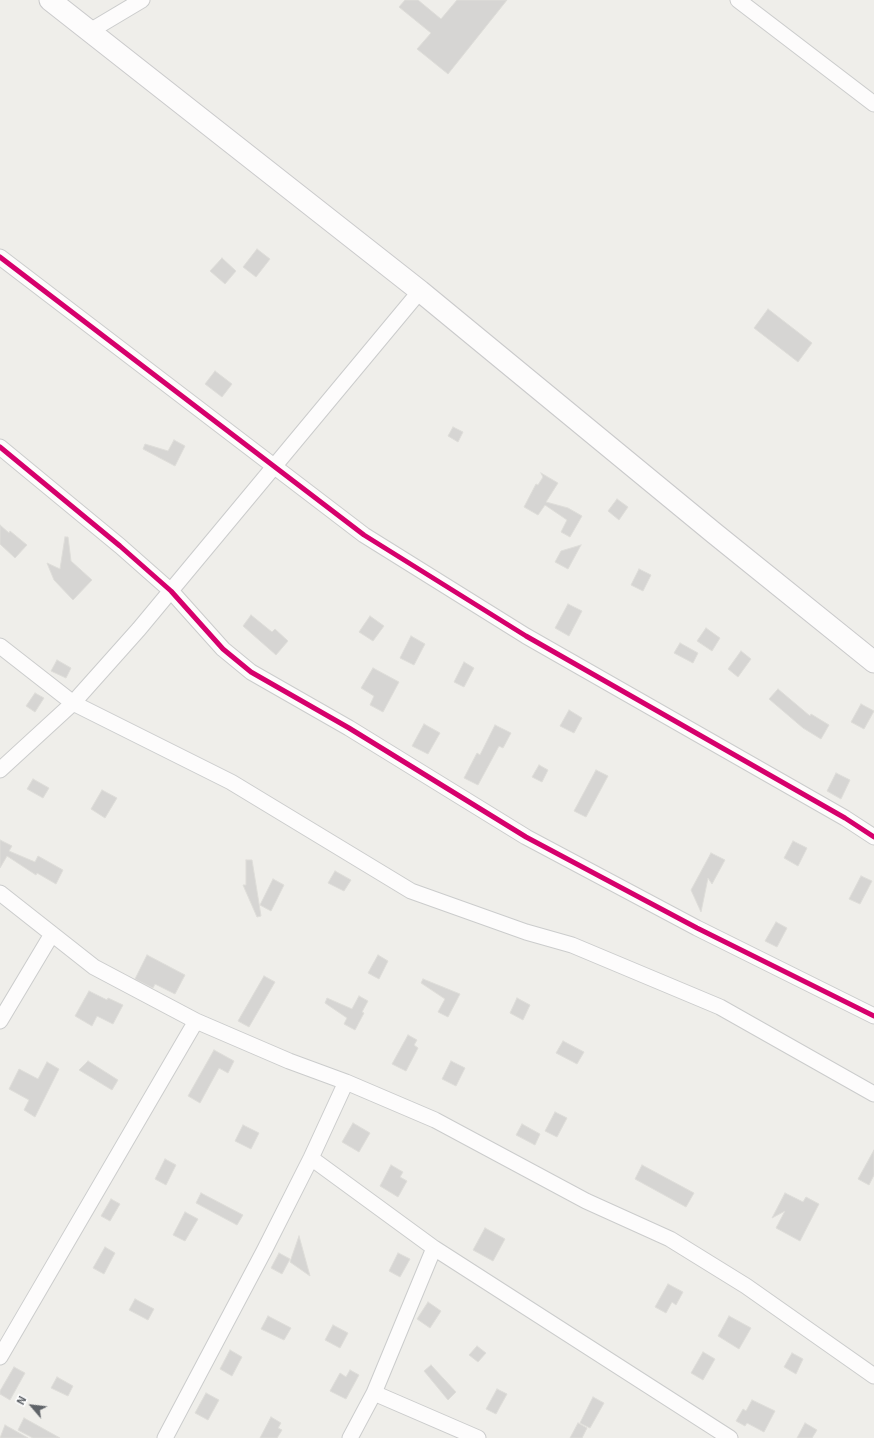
<!DOCTYPE html>
<style>
body{margin:0}
#map{position:relative;width:874px;height:1438px;overflow:hidden;background:#efeeea;font-family:"Exo 2",sans-serif}
canvas{display:block}
.north{position:absolute;left:12px;top:1386px;width:40px;height:40px;-webkit-text-stroke:3px #fff;paint-order:stroke;rotate:298deg;font-size:11px;font-weight:700;line-height:16px;text-align:center;color:#5f6368}
.north::after{content:'';display:block;margin:auto;width:14px;height:18px;background:#5f6368;clip-path:polygon(50% 0,100% 100%,50% 72%,0 100%)}
</style>
<div id="map">
<canvas width="874" height="1438"></canvas>
<div class="north">N</div>
</div>
<script>
const ctx = document.querySelector('canvas').getContext('2d');
ctx.lineJoin = 'round';
function fill(path, color) {
  ctx.fillStyle = color;
  ctx.fill(path, 'evenodd');
}
function shape(rows) {
  const path = new Path2D();
  for (const r of rows) {
    path.moveTo(r[0], r[1]);
    for (let i = 2; i < r.length; i += 2) path.lineTo(r[i], r[i + 1]);
  }
  return path;
}
function strokePath(path, color, width, dash) {
  ctx.strokeStyle = color;
  ctx.lineWidth = width;
  ctx.lineCap = dash ? 'butt' : 'round';
  ctx.setLineDash(dash || []);
  ctx.stroke(path);
}
const building = shape([
 [405,0,418,0,441,19,457,0,507,0,448,74,417,49,431,33,399,7,405,0],
 [257,249,270,259,256,277,243,267,257,249],
 [222,258,236,271,225,284,210,271,222,258],
 [768,309,812,343,798,362,754,328,768,309],
 [215,371,232,384,222,397,205,384,215,371],
 [453,427,463,432,458,442,448,436,453,427],
 [174,440,185,446,175,466,143,449,145,444,168,451,174,440],
 [541,473,558,483,546,502,568,508,582,516,570,537,561,532,567,520,545,505,538,515,524,507,536,484,538,485,543,477,541,473],
 [617,499,628,507,619,520,608,511,617,499],
 [0,525,9,533,10,531,27,545,15,558,0,544,0,525],
 [65,537,68,537,71,561,92,580,73,600,54,580,47,563,60,569,65,537],
 [581,545,568,569,555,562,561,551,581,545],
 [639,569,651,575,643,591,631,585,639,569],
 [568,604,582,611,569,636,555,628,568,604],
 [251,615,272,632,275,629,288,641,276,655,243,626,251,615],
 [370,616,384,626,373,641,359,632,370,616],
 [706,628,720,638,712,651,697,641,706,628],
 [411,636,425,644,414,665,400,658,411,636],
 [680,643,698,653,693,663,674,653,680,643],
 [741,651,751,659,738,677,728,669,741,651],
 [57,660,71,668,66,678,51,671,57,660],
 [464,662,474,668,464,687,454,682,464,662],
 [373,668,399,682,383,712,370,705,374,696,361,688,373,668],
 [778,689,810,716,811,714,829,725,821,739,803,728,769,699,778,689],
 [35,693,44,698,35,712,26,706,35,693],
 [861,704,874,711,864,729,851,722,861,704],
 [569,710,582,718,574,733,560,726,569,710],
 [424,724,440,733,428,754,412,746,424,724],
 [495,725,511,733,503,748,499,746,478,785,464,778,477,753,480,755,495,725],
 [539,765,548,770,542,782,532,777,539,765],
 [596,770,608,776,586,817,574,811,596,770],
 [836,773,850,780,841,799,827,791,836,773],
 [33,779,49,788,43,798,27,789,33,779],
 [102,790,117,798,105,818,91,809,102,790],
 [0,840,12,846,9,851,35,862,38,856,63,870,56,884,37,873,36,875,7,856,0,868,0,840],
 [793,841,807,848,798,866,784,858,793,841],
 [711,853,725,860,712,884,708,878,701,912,691,890,711,853],
 [246,860,252,860,261,916,257,917,243,885,246,885,246,860],
 [335,871,351,880,344,891,328,883,335,871],
 [861,876,872,881,860,904,849,899,861,876],
 [273,879,284,885,271,911,260,905,273,879],
 [776,922,787,928,777,947,765,941,776,922],
 [147,955,185,975,175,994,155,984,153,988,135,979,147,955],
 [378,955,388,961,379,979,368,973,378,955],
 [264,976,275,982,249,1027,238,1021,264,976],
 [423,979,460,994,448,1017,438,1012,445,999,421,983,423,979],
 [89,991,107,1000,108,998,123,1005,113,1024,97,1016,92,1026,75,1016,89,991],
 [359,996,368,1001,362,1012,364,1013,355,1030,344,1024,347,1018,325,1003,327,998,352,1009,359,996],
 [517,998,530,1005,523,1020,510,1013,517,998],
 [408,1035,417,1040,414,1045,418,1048,406,1071,392,1064,408,1035],
 [563,1041,584,1052,577,1064,556,1053,563,1041],
 [214,1050,234,1061,228,1073,219,1068,200,1103,188,1096,214,1050],
 [88,1061,118,1080,112,1090,79,1070,88,1061],
 [451,1061,465,1068,456,1086,442,1079,451,1061],
 [47,1062,59,1069,35,1117,24,1110,29,1100,9,1089,19,1069,38,1079,47,1062],
 [555,1112,567,1118,557,1137,545,1131,555,1112],
 [353,1123,370,1133,359,1152,342,1142,353,1123],
 [522,1124,540,1134,535,1145,516,1135,522,1124],
 [243,1125,259,1133,251,1149,235,1141,243,1125],
 [874,1150,874,1175,869,1185,858,1179,874,1150],
 [165,1159,176,1165,166,1185,155,1179,165,1159],
 [391,1165,403,1172,400,1177,407,1181,398,1197,380,1186,391,1165],
 [642,1165,694,1193,686,1207,635,1179,642,1165],
 [201,1193,243,1215,237,1225,196,1203,201,1193],
 [785,1193,803,1202,806,1197,819,1204,800,1241,776,1228,785,1211,772,1218,785,1193],
 [111,1199,120,1204,110,1221,101,1216,111,1199],
 [185,1212,198,1219,185,1241,173,1235,185,1212],
 [485,1228,505,1239,493,1261,473,1250,485,1228],
 [299,1236,310,1276,290,1262,299,1236],
 [105,1247,115,1253,104,1274,93,1268,105,1247],
 [279,1253,290,1259,282,1274,271,1268,279,1253],
 [398,1253,410,1259,400,1277,389,1271,398,1253],
 [668,1284,683,1292,676,1305,672,1302,666,1313,655,1307,668,1284],
 [135,1299,154,1309,148,1320,129,1310,135,1299],
 [428,1302,441,1311,430,1328,417,1319,428,1302],
 [268,1316,291,1328,284,1340,261,1329,268,1316],
 [729,1316,751,1328,739,1349,718,1336,729,1316],
 [333,1325,348,1333,340,1348,325,1340,333,1325],
 [477,1346,486,1353,478,1362,469,1355,477,1346],
 [230,1350,242,1357,232,1376,220,1369,230,1350],
 [703,1352,715,1359,703,1380,691,1373,703,1352],
 [792,1353,803,1359,796,1374,784,1367,792,1353],
 [431,1365,456,1392,448,1400,424,1371,431,1365],
 [14,1367,25,1373,10,1400,0,1394,0,1391,14,1367],
 [350,1370,359,1375,346,1399,330,1391,340,1373,346,1377,350,1370],
 [57,1377,73,1386,68,1396,51,1388,57,1377],
 [497,1389,507,1394,496,1414,486,1409,497,1389],
 [206,1393,219,1400,208,1420,195,1413,206,1393],
 [593,1397,604,1403,590,1428,580,1423,593,1397],
 [752,1400,775,1411,764,1432,747,1423,745,1426,736,1421,743,1409,746,1411,752,1400],
 [271,1417,281,1423,278,1428,282,1430,277,1438,260,1438,271,1417],
 [24,1418,60,1438,33,1438,18,1430,24,1418],
 [578,1423,587,1428,582,1438,570,1438,578,1423],
 [805,1423,817,1430,812,1438,797,1438,805,1423],
 [5,1425,28,1438,0,1438,5,1425]
]);
fill(building, '#d6d5d3');
strokePath(building, '#deddd9', 1);
const minor = shape([
 [738,0,874,104],
 [90,31,142,0],
 [0,257,364,535,526,636,845,818,874,837],
 [0,447,120,546,171,591,223,649,251,672,349,728,526,837,697,928,874,1016],
 [0,646,73,703,231,782,411,891,526,932,572,945,720,1007,874,1094],
 [0,770,73,703,139,629,420,291],
 [0,893,94,967,196,1021,289,1061,346,1082,435,1120,586,1201,670,1239,746,1286,874,1376],
 [0,1021,52,934],
 [311,1158,434,1248,730,1438],
 [0,1357,196,1021],
 [374,1393,478,1438],
 [165,1438,264,1251,311,1158,346,1082],
 [350,1438,374,1393,434,1248]
]);
const secondary = shape([
 [50,0,420,291,714,533,874,662]
]);
strokePath(minor, '#cbcccc', 17);
strokePath(secondary, '#cacacb', 23);
strokePath(minor, '#fdfcfc', 15);
strokePath(secondary, '#fdfcfc', 21);
strokePath(shape([
 [0,257,364,535,526,636,845,818,874,837],
 [0,447,120,546,171,591,223,649,251,672,349,728,526,837,697,928,874,1016]
]), '#d6006c', 5);
</script>
